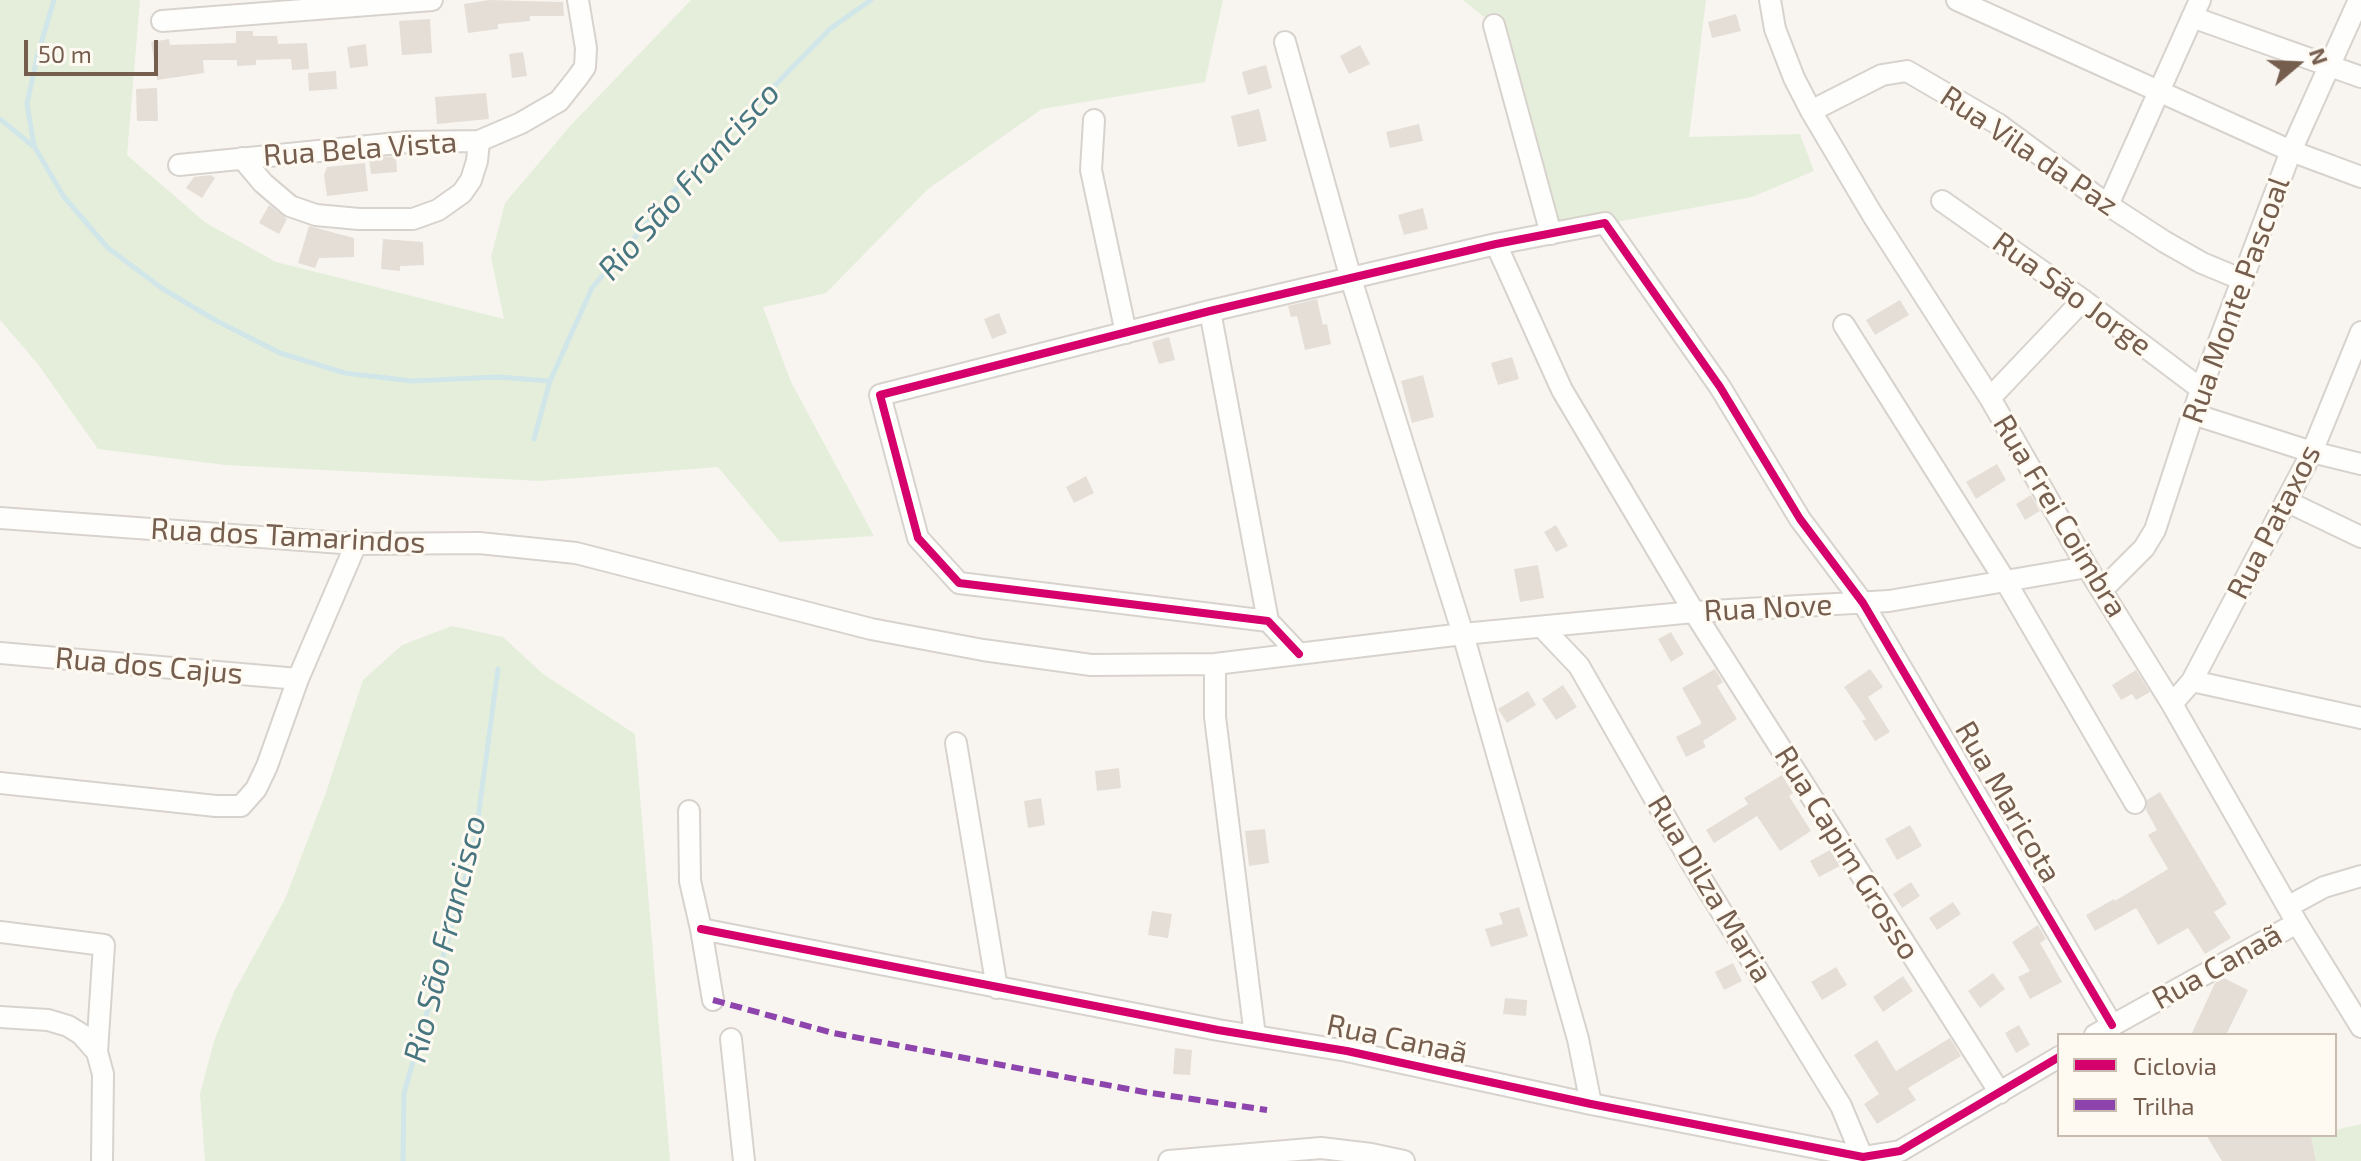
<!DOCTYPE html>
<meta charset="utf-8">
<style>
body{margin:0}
#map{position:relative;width:2361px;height:1161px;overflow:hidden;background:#f8f5f0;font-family:"Exo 2",sans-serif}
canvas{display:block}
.legend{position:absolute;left:2057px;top:1033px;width:280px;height:104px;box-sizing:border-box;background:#fefaf2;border:2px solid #c8bcb1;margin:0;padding:10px 14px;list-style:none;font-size:24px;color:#765e4f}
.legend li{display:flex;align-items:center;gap:16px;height:40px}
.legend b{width:40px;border:2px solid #c8bcb1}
.north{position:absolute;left:2257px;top:24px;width:80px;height:80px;-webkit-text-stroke:6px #fefaf2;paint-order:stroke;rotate:71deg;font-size:22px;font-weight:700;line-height:32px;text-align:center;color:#765e4f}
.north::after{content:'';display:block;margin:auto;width:28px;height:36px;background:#765e4f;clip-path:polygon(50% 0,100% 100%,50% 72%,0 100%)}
.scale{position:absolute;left:24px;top:40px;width:134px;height:36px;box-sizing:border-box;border:4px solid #765e4f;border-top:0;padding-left:10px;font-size:24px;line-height:28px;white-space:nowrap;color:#765e4f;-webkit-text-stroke:6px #fefaf2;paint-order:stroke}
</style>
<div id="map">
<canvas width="2361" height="1161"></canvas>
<ul class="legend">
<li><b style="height:10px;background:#d6006c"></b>Ciclovia</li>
<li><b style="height:10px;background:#8e44ad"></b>Trilha</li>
</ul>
<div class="north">N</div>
<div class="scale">50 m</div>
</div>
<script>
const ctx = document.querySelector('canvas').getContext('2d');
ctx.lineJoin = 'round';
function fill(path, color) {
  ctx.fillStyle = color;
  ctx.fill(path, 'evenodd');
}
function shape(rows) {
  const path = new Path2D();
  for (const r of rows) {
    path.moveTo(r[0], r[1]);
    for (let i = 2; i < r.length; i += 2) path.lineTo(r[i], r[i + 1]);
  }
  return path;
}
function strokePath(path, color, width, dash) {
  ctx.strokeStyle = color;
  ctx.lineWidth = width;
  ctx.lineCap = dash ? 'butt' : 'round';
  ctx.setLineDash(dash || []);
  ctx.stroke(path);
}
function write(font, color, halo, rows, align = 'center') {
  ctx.font = font + ' "Exo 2",sans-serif';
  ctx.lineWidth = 6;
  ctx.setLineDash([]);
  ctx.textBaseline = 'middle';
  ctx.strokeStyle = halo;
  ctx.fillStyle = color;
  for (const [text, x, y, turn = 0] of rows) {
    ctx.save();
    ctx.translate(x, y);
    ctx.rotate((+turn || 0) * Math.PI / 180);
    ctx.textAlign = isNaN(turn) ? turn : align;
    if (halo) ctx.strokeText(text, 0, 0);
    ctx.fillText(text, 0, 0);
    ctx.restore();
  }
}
fill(shape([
 [0,0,140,0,127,155,206,223,276,262,504,319,491,257,505,203,570,126,691,0,1223,0,1205,82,1042,109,928,189,826,293,763,307,791,382,874,536,780,542,718,467,540,481,225,465,98,449,37,363,0,320],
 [1463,0,1706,0,1689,137,1800,134,1814,171,1752,197,1551,234,1494,25],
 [452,626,503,637,543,674,635,734,670,1161,205,1161,200,1094,214,1041,234,992,285,899,325,795,363,680,402,645],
 [2361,1124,2361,1161,2316,1161,2311,1135,2335,1135,2335,1130]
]), '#e5eedb');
strokePath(shape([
 [54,0,37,57,27,104,34,146,64,197,108,248,163,289,215,320,280,353,345,373,412,381,498,377,550,381],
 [0,119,33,146],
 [534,439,550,381,592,288,692,170,831,28,871,0],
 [403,1161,404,1093,474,848,498,669]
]), '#d1e6e8', 5);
fill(shape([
 [489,0,563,2,564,16,530,16,530,21,498,24,498,29,468,33,464,4],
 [1736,14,1741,31,1712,38,1708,22],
 [430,19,432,53,402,55,399,21],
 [236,31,253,31,253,36,277,36,278,44,307,43,309,69,292,70,291,59,256,60,256,65,237,66,237,60,203,60,204,73,157,80,151,42,169,39,170,45,236,43],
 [366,44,368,66,350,68,347,47],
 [1360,45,1370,64,1349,74,1340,56],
 [523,52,527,76,512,78,509,54],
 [1266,65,1272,88,1248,95,1242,72],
 [336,71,337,89,309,91,308,73],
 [157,88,158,121,137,121,136,89],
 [486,93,489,119,437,124,435,97],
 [1259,109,1267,141,1238,147,1231,116],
 [1419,124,1423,141,1390,148,1386,132],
 [396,156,397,172,371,174,369,159],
 [365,163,368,191,327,196,324,175,327,167],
 [211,175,215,178,202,198,186,188,194,177],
 [269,205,287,219,279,234,259,223],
 [1423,208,1428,229,1404,235,1398,215],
 [309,226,354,238,354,257,319,258,315,268,298,263],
 [383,239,423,242,424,265,400,266,400,271,381,269],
 [1317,299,1323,325,1327,324,1331,344,1305,350,1297,316,1291,317,1288,306],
 [1900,300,1909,315,1875,335,1866,320],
 [999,313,1007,333,992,339,984,319],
 [1169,337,1175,360,1159,364,1152,342],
 [1512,357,1519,379,1498,385,1491,363],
 [1423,375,1434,417,1412,423,1401,381],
 [1997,464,2006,480,1976,499,1966,482],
 [1086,476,1094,493,1074,503,1066,487],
 [2031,495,2040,511,2025,520,2016,504],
 [1556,525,1568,546,1556,552,1544,532],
 [1538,565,1544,598,1520,602,1514,569],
 [1671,632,1684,654,1671,662,1658,639],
 [1715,669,1723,682,1717,686,1737,719,1703,741,1706,747,1686,757,1676,737,1701,724,1701,722,1682,688],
 [1870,669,1883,687,1868,697,1890,732,1875,741,1862,721,1866,719,1844,687],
 [2136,670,2150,692,2136,700,2132,694,2121,700,2112,685],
 [1563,685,1577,707,1556,720,1542,699],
 [1528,691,1536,705,1507,723,1498,709],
 [1119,768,1121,788,1097,791,1095,771],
 [1782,775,1793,793,1789,796,1811,831,1780,851,1757,816,1714,843,1706,830,1748,804,1744,798],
 [2160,792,2227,904,2214,912,2231,938,2205,954,2188,928,2158,945,2136,908,2095,931,2086,915,2114,899,2115,901,2168,869,2148,835,2157,830,2146,810,2147,800],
 [1041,798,1045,825,1028,828,1024,801],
 [1910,825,1922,846,1897,860,1885,839],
 [1265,829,1269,863,1249,866,1245,831],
 [1830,850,1840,866,1819,877,1810,861],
 [1911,882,1920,896,1902,908,1893,894],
 [1953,902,1961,914,1937,930,1929,918],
 [1519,907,1528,936,1491,947,1485,929,1503,924,1499,913],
 [1152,911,1172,914,1168,938,1148,935],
 [2038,925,2046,939,2040,943,2062,982,2030,999,2018,977,2030,971,2012,942],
 [1733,963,1742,981,1724,990,1715,972],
 [1836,967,1847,985,1822,1000,1811,982],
 [1993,973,2005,989,1980,1008,1968,991],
 [1903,976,1913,991,1883,1012,1873,997],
 [2224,978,2248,990,2226,1035,2191,1035,2215,983],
 [1505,998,1527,1000,1526,1016,1503,1014],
 [2019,1025,2030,1045,2016,1053,2005,1033],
 [1950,1038,1961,1056,1908,1088,1916,1100,1877,1124,1864,1104,1879,1094,1854,1055,1877,1040,1896,1071],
 [1175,1048,1192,1050,1190,1075,1173,1074],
 [2206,1135,2311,1135,2316,1161,2222,1161]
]), '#e5ded7');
const street = shape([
 [1770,0,1775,29,1794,78,1811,111,1872,214,1990,398,2087,567,2172,704,2297,923,2361,1027],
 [1957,0,2291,151,2361,177],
 [2192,17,2361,77],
 [162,21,432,0],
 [1494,25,1551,234],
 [1285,42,1351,279,1463,634,1578,1039,1591,1104],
 [1811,111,1882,75,1907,71,1998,124,2108,205,2165,242,2202,263,2243,280],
 [1094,120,1091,170,1126,333],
 [242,158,263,183,290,206,316,215,359,219,413,219,438,210,462,193,471,180,477,161,479,141],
 [179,165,408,142,479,141,521,123,559,101,578,77,585,67,586,48,578,0],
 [1942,201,2083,300,2201,389],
 [2108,205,2200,0],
 [1496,244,1562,390,1694,612,2000,1093],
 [1210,311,1268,621],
 [1844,325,2006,582,2135,803],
 [1990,398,2083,300],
 [2193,414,2312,452,2361,464],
 [2286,501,2361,537],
 [0,518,356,544,479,543,576,553,871,629,983,650,1091,665,1215,664,1463,634,1694,612,1889,601,2087,567],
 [2103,589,2144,548,2155,530,2201,389,2291,151,2359,0],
 [1542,627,1579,666,1691,862,1841,1106,1864,1161],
 [0,653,298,679],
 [1299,654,1268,621,959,583,918,538,880,395,1210,311,1496,244,1605,223,1720,387,1800,519,1863,603,2112,1025],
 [1215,664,1215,717,1255,1036],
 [2192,681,2361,718],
 [2172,704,2192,681,2312,452,2361,332],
 [956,743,997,988],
 [0,783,216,806,241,806,256,789,267,766,298,679,356,544],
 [689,811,690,881,701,929,713,1000],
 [2289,906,2324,887,2361,876],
 [701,929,1218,1030,1347,1051,1591,1104,1863,1157,1900,1151,2059,1057],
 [0,932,104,945,97,1052,103,1074,102,1161],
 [0,1017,48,1020,68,1026,81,1034,97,1052],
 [2095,1035,2297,923],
 [731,1039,744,1161],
 [1169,1161,1321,1148,1371,1154,1404,1161]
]);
strokePath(street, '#d8d2cd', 24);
strokePath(street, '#fefefd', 20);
strokePath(shape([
 [713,1000,833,1033,1144,1092,1267,1110]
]), '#8e44ad', 6, [12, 6]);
strokePath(shape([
 [1299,654,1268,621,959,583,918,538,880,395,1210,311,1496,244,1605,223,1720,387,1800,519,1863,603,2112,1025],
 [701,929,1218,1030,1347,1051,1591,1104,1863,1157,1900,1151,2059,1057]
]), '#d6006c', 8);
write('30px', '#765e4f', '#fefaf2', [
 ["Rua Bela Vista",360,149,-4],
 ["Rua Vila da Paz",2029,151,34],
 ["Rua São Jorge",2072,294,36],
 ["Rua Monte Pascoal",2236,300,-70],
 ["Rua Frei Coimbra",2060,516,59],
 ["Rua Pataxos",2274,522,-63],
 ["Rua dos Tamarindos",288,536,3],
 ["Rua Nove",1768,608,-3],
 ["Rua dos Cajus",149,666,5],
 ["Rua Maricota",2008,802,60],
 ["Rua Capim Grosso",1847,853,58],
 ["Rua Dilza Maria",1710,889,59],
 ["Rua Canaã",2217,967,-29],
 ["Rua Canaã",1397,1039,12]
]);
write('italic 32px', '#477681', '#fefaf2', [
 ["Rio São Francisco",689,181,-48],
 ["Rio São Francisco",445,939,-76]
]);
</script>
